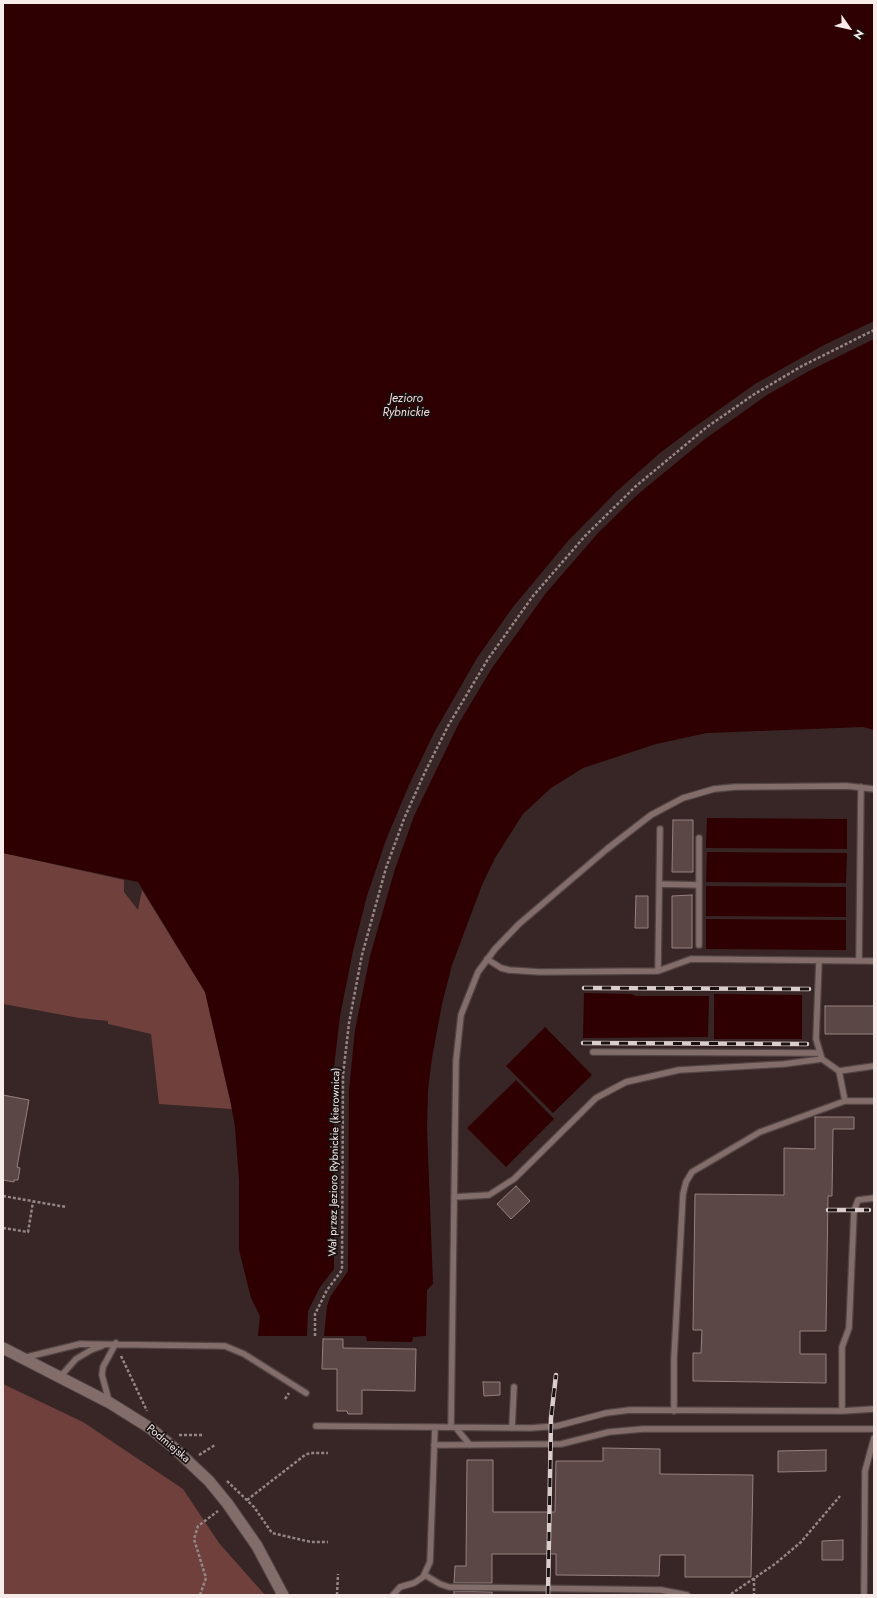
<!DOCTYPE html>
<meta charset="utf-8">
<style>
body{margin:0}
#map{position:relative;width:877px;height:1598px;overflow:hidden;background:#372625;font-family:Jost,sans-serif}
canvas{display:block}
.frame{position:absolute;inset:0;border:4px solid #f8eceb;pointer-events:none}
.north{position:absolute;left:829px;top:8px;width:40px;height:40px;-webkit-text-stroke:3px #191111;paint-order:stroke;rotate:124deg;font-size:11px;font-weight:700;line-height:16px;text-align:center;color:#f8eceb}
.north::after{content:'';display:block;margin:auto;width:14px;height:18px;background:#f8eceb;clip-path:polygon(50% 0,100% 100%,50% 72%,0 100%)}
</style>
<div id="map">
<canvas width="877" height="1598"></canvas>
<div class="frame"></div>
<div class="north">N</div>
</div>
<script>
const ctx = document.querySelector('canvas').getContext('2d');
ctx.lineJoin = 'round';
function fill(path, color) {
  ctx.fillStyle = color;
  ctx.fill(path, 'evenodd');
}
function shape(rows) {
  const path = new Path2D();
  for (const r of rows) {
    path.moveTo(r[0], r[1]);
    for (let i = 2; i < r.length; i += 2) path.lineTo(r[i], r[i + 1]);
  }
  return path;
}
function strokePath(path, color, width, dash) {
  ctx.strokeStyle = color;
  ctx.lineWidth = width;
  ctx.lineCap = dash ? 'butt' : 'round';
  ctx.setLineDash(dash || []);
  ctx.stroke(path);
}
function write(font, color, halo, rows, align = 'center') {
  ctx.font = font + ' Jost,sans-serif';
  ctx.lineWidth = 3.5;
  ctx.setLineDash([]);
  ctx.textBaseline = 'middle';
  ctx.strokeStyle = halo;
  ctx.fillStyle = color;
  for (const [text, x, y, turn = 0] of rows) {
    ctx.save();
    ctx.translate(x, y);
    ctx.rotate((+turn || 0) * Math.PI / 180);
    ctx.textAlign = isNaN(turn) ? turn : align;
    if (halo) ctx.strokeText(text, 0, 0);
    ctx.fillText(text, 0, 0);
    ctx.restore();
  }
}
fill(shape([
 [3,853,124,880,124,892,138,910,142,890,205,992,232,1109,159,1104,151,1034,108,1024,108,1021,79,1018,3,1004],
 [3,1384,83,1422,183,1489,219,1543,265,1595,3,1595]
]), '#6f403c');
fill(shape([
 [3,3,874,3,874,730,863,727,707,733,656,744,583,768,551,788,523,814,495,858,482,885,452,965,442,1004,432,1058,428,1090,427,1127,433,1284,427,1290,426,1336,413,1337,412,1342,367,1341,366,1336,258,1336,260,1316,251,1298,239,1250,239,1180,235,1127,230,1099,205,992,138,882,3,853],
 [707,818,847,819,847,849,706,848],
 [707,852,847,853,846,883,706,882],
 [706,886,846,887,846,917,706,916],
 [706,919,846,920,846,950,706,949],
 [584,993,631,994,636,996,709,996,708,1037,583,1038],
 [714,994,802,995,802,1039,714,1039],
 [545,1027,592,1075,553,1113,506,1066],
 [516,1080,554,1119,506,1167,467,1128]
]), '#2e0001');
fill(shape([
 [874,321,874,339,809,371,767,395,705,439,637,495,599,532,546,593,492,668,459,723,414,816,395,869,370,956,355,1030,349,1090,348,1271,330,1297,327,1306,324,1336,307,1336,308,1311,320,1287,334,1269,334,1067,340,1016,353,951,367,896,386,840,409,785,434,733,477,658,513,607,568,541,617,491,660,453,689,431,755,384,824,345]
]), '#372625');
const building = shape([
 [673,820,693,820,693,872,672,872,673,820],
 [692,895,692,948,672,948,672,896,692,895],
 [636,896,648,896,648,928,635,928,636,896],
 [825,1006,874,1006,874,1034,825,1034,825,1006],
 [3,1095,29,1100,17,1167,20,1168,18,1180,14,1180,14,1182,3,1180,3,1095],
 [815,1117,854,1117,854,1129,833,1129,832,1196,828,1196,826,1331,800,1331,800,1354,826,1354,826,1383,693,1381,693,1353,701,1353,702,1330,693,1330,695,1194,784,1195,784,1148,815,1149,815,1117],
 [516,1186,530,1201,511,1219,497,1204,516,1186],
 [323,1339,343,1339,343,1348,416,1349,415,1391,362,1390,362,1414,348,1414,347,1411,337,1411,337,1369,322,1369,323,1339],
 [483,1382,500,1382,500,1395,484,1396,483,1382],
 [603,1448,660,1449,660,1474,753,1475,751,1577,685,1577,685,1555,660,1555,659,1576,556,1575,556,1554,492,1554,492,1583,454,1583,455,1566,466,1566,467,1460,493,1460,493,1512,555,1512,556,1461,603,1461,603,1448],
 [826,1450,826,1471,778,1472,778,1451,826,1450],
 [843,1540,843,1560,822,1560,822,1541,843,1540],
 [454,1591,492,1592,492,1595,454,1595,454,1591]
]);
fill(building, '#5b4846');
strokePath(building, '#96817f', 1);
const service = shape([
 [659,884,699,885],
 [699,945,699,838],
 [487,959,501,968,509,970,540,972,658,971,691,959,874,961],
 [819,961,816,1039,822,1059,839,1071,845,1101],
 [859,961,861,787],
 [658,971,660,829],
 [593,1052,820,1053],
 [839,1071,874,1066],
 [454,1197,489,1195,514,1179,596,1098,626,1082,679,1070,784,1064,822,1059],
 [23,1358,80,1344,225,1346,244,1354,306,1393],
 [60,1377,76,1359,91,1350,102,1346],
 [109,1401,102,1375,103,1367,116,1343],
 [674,1411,674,1358,683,1194,686,1182,692,1172,760,1132,845,1101,874,1101],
 [842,1411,842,1347,849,1328,854,1211,858,1200,874,1198],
 [316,1426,531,1428,557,1426,606,1413,630,1410,842,1411,874,1409],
 [451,1427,456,1061,461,1015,478,972,495,949,519,924,607,849,651,815,683,798,714,789,735,787,847,786,874,789],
 [456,1428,470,1445],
 [512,1428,514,1387],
 [434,1445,561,1444,609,1432,643,1429,874,1429],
 [425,1575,440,1584,449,1587,661,1590,687,1595],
 [393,1595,400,1587,414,1583,423,1577,430,1562,435,1427],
 [864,1595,865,1471,874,1438]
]);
const tertiary = shape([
 [3,1348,110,1403,150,1428,173,1447,209,1481,227,1503,257,1546,283,1595]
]);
strokePath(service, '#524443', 8);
strokePath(tertiary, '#524443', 13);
strokePath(shape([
 [3,1196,66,1207],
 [3,1228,28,1232,33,1202],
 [315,1336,315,1314,327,1290,342,1270,343,1075,349,1023,362,955,386,868,404,819,425,772,448,726,488,659,533,596,585,536,636,486,707,427,753,395,802,366,874,330],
 [121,1356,147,1411],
 [285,1399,289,1393],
 [179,1435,204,1435],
 [199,1455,215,1445],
 [227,1481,254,1507,272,1533,311,1542,328,1542],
 [247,1500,305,1455,310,1453,328,1453],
 [754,1578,754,1594],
 [731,1594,775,1564,801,1542,840,1496],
 [200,1595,206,1578,194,1539,198,1526,218,1511],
 [337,1595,338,1574]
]), '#948685', 2.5, [3, 2]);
strokePath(service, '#826d6b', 5.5);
strokePath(tertiary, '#826d6b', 11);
const rail = shape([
 [584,988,809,989],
 [583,1043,807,1044],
 [828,1210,869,1210],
 [548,1595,551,1418,556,1375]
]);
strokePath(rail, '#dacdcc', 4.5);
strokePath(rail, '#191111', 3, [9]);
write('11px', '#f8eceb', '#191111', [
 ["Wał przez Jezioro Rybnickie (kierownica)",335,1162,-89],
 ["Podmiejska",168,1444,40]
]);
write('italic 12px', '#f4dcda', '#191111', [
 ["Jezioro",406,399],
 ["Rybnickie",406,413]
]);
</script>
